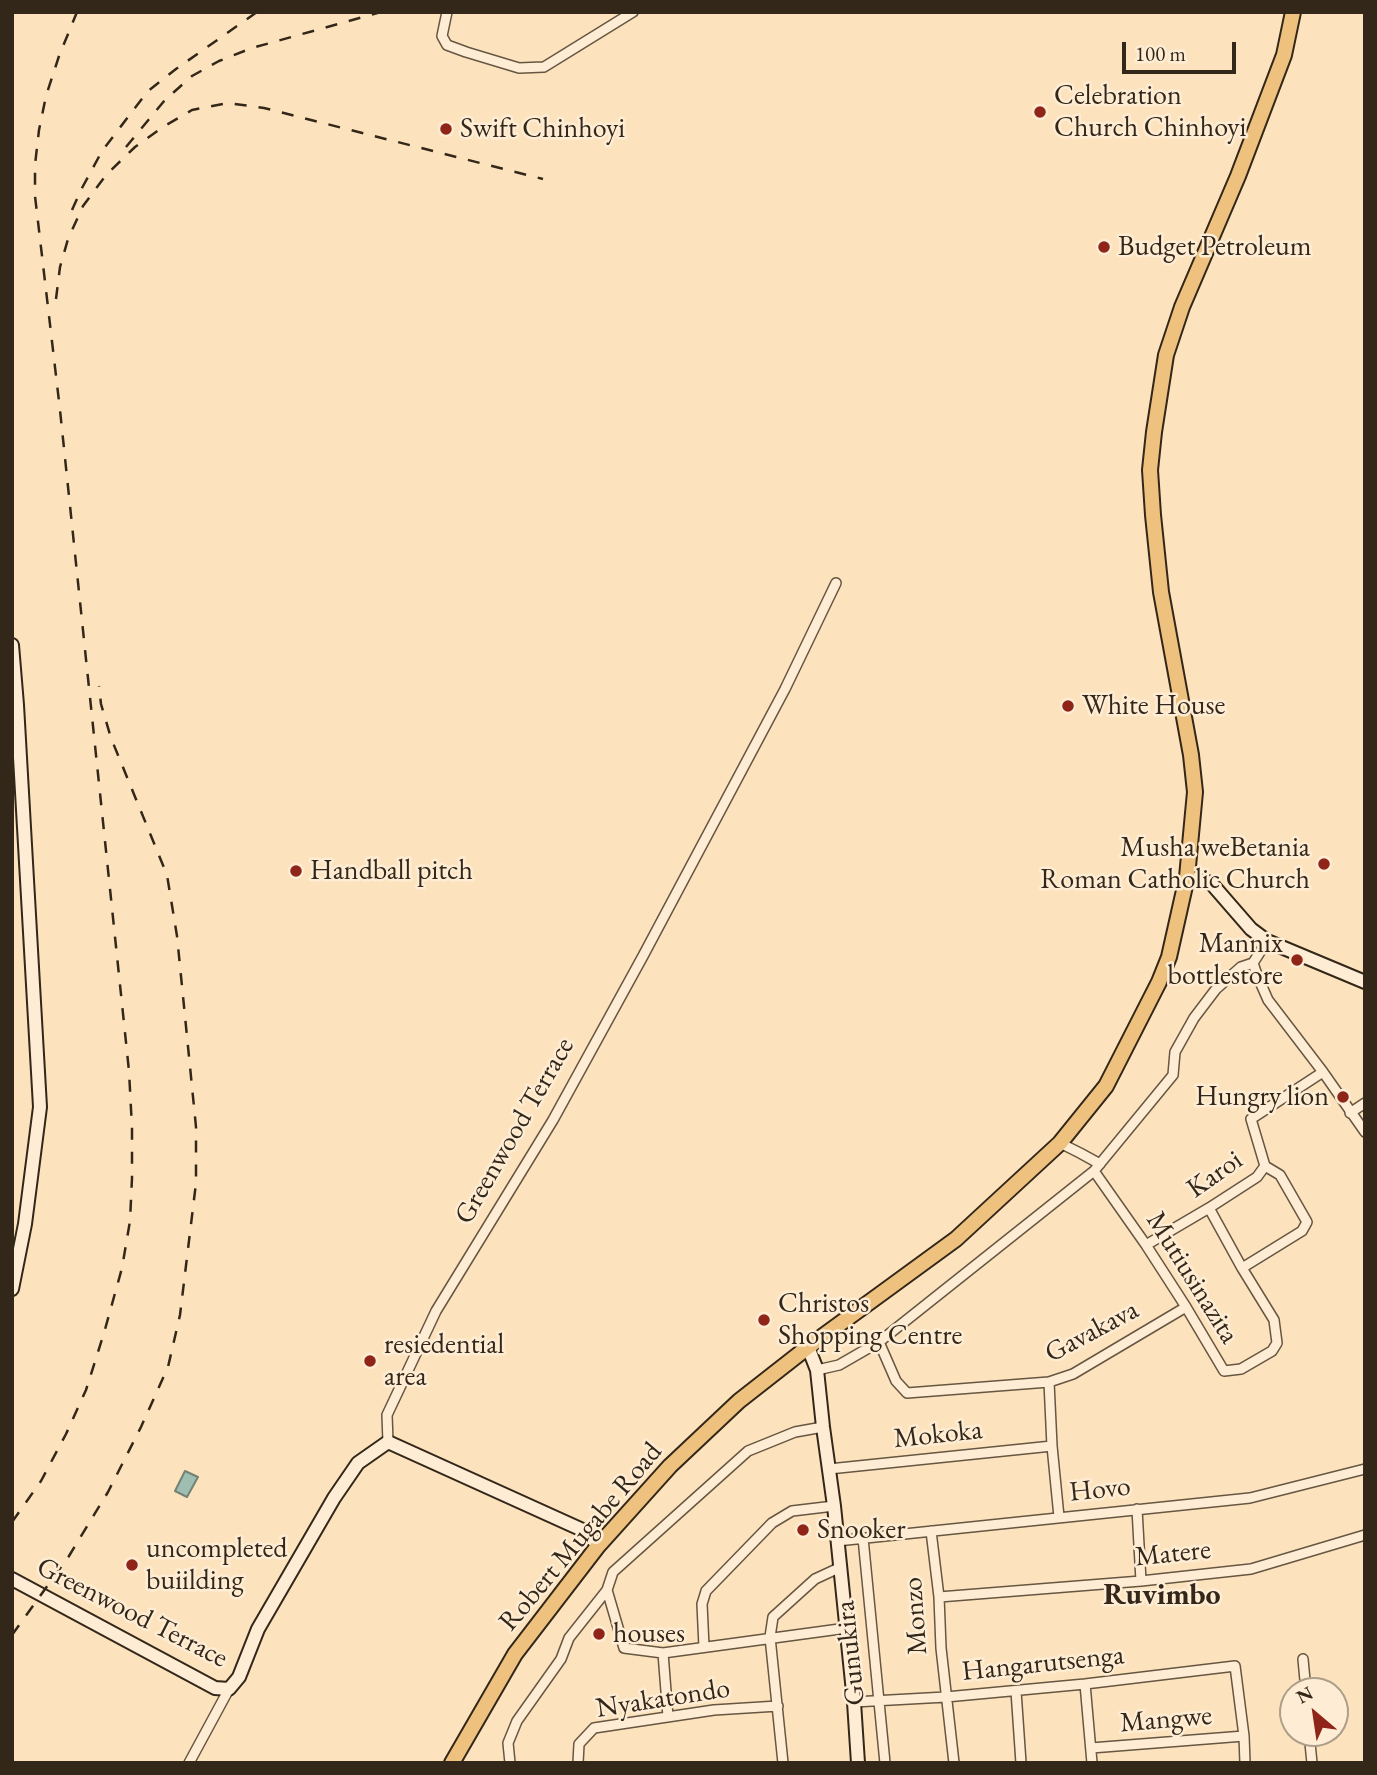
<!DOCTYPE html>
<style>
body{margin:0}
#map{position:relative;width:1377px;height:1775px;overflow:hidden;background:#fde3bd;font-family:"EB Garamond",serif}
canvas{display:block}
.frame{position:absolute;inset:0;border:14px solid #332719;pointer-events:none}
.north{position:absolute;left:1279px;top:1677px;width:70px;height:70px;box-sizing:border-box;background:#feedd4;border:2px solid #ad9e89;border-radius:50%;rotate:331deg;font-size:19px;font-weight:700;line-height:28px;text-align:center;color:#332719}
.north::after{content:'';display:block;margin:auto;width:24px;height:32px;background:#8f2418;clip-path:polygon(50% 0,100% 100%,50% 72%,0 100%)}
.scale{position:absolute;left:1122px;top:42px;width:114px;height:32px;box-sizing:border-box;border:4px solid #332719;border-top:0;padding-left:9px;font-size:21px;line-height:24px;white-space:nowrap;color:#332719;-webkit-text-stroke:5px #feedd4;paint-order:stroke}
</style>
<div id="map">
<canvas width="1377" height="1775"></canvas>
<div class="frame"></div>
<div class="north">N</div>
<div class="scale">100 m</div>
</div>
<script>
const ctx = document.querySelector('canvas').getContext('2d');
ctx.lineJoin = 'round';
function fill(path, color) {
  ctx.fillStyle = color;
  ctx.fill(path, 'evenodd');
}
function shape(rows) {
  const path = new Path2D();
  for (const r of rows) {
    path.moveTo(r[0], r[1]);
    for (let i = 2; i < r.length; i += 2) path.lineTo(r[i], r[i + 1]);
  }
  return path;
}
function strokePath(path, color, width, dash) {
  ctx.strokeStyle = color;
  ctx.lineWidth = width;
  ctx.lineCap = dash ? 'butt' : 'round';
  ctx.setLineDash(dash || []);
  ctx.stroke(path);
}
function write(font, color, halo, rows, align = 'center') {
  ctx.font = font + ' "EB Garamond",serif';
  ctx.lineWidth = 5;
  ctx.setLineDash([]);
  ctx.textBaseline = 'middle';
  ctx.strokeStyle = halo;
  ctx.fillStyle = color;
  for (const [text, x, y, turn = 0] of rows) {
    ctx.save();
    ctx.translate(x, y);
    ctx.rotate((+turn || 0) * Math.PI / 180);
    ctx.textAlign = isNaN(turn) ? turn : align;
    if (halo) ctx.strokeText(text, 0, 0);
    ctx.fillText(text, 0, 0);
    ctx.restore();
  }
}
const water = shape([
 [185,1471,198,1477,187,1497,175,1491,185,1471]
]);
fill(water, '#9fbeb2');
strokePath(water, '#748275', 2);
const street = shape([
 [447,12,442,36,447,45,466,52,519,68,544,67,633,12],
 [1267,941,1253,963,1257,975,1268,1000,1323,1072,1365,1132],
 [1350,1113,1365,1103],
 [1060,1143,1080,1153,1100,1164],
 [1094,1171,1146,1245,1186,1307,1224,1371,1241,1369,1272,1351,1277,1343,1274,1320,1242,1268,1209,1208],
 [1146,1245,1209,1208,1257,1177,1265,1166,1251,1119,1323,1072],
 [1242,1268,1302,1231,1307,1222,1280,1175,1265,1166],
 [879,1342,896,1381,907,1393,1049,1382,1073,1374,1186,1307],
 [817,1370,839,1365,879,1342,1094,1171,1173,1075,1175,1052,1194,1018,1216,989,1241,967,1253,963],
 [1049,1382,1052,1446,1059,1517],
 [388,1442,387,1415,436,1311,553,1120,643,956,785,689,836,583],
 [829,1469,1052,1446],
 [1137,1509,1141,1581],
 [931,1531,939,1597,941,1648,954,1763],
 [863,1538,885,1763],
 [837,1541,1250,1498,1365,1469],
 [607,1590,624,1648,663,1653,847,1628],
 [939,1597,1141,1581,1251,1569,1365,1535],
 [704,1647,702,1604,706,1591,772,1523,792,1511,834,1506],
 [663,1653,668,1717],
 [1303,1659,1306,1691],
 [1085,1684,1092,1763],
 [1016,1691,1021,1763],
 [854,1702,946,1697,1085,1684,1235,1666,1244,1736,1245,1763],
 [1309,1733,1312,1763],
 [1091,1748,1244,1736],
 [189,1763,229,1689],
 [510,1763,508,1743,517,1721,561,1659,569,1638,607,1590,613,1572,748,1451,795,1432,823,1427],
 [578,1763,579,1744,594,1728,714,1710,778,1706],
 [783,1763,770,1637,773,1617,815,1579,841,1567]
]);
const secondary = shape([
 [12,645,17,705,40,1107,25,1224,12,1289],
 [1187,877,1211,883,1251,929,1267,941,1365,982],
 [808,1347,817,1370,823,1427,834,1506,854,1702,858,1763],
 [12,1579,215,1688,229,1689,239,1677,258,1629,334,1498,358,1463,388,1442,587,1532,598,1546]
]);
const primary = shape([
 [452,1763,515,1654,598,1546,670,1466,739,1401,808,1347,956,1239,1060,1143,1106,1086,1159,982,1169,957,1187,877,1195,792,1191,755,1161,592,1153,515,1150,470,1154,432,1166,355,1182,307,1238,176,1284,55,1293,12]
]);
strokePath(street, '#665642', 12);
strokePath(secondary, '#332719', 16);
strokePath(primary, '#332719', 18);
strokePath(street, '#feedd4', 9);
strokePath(secondary, '#feedd4', 12);
strokePath(primary, '#eec27e', 14);
strokePath(shape([
 [126,147,165,100,192,76,219,61,252,48,381,12],
 [72,210,82,188,102,151,148,91,176,69,257,12],
 [56,299,60,267,68,239,83,206,106,175,135,147,163,127,192,110,228,103,264,108,543,179],
 [12,1522,41,1481,66,1434,86,1390,104,1333,122,1268,130,1221,132,1178,132,1128,129,1071,60,410,35,196,35,165,39,130,46,96,59,56,77,12],
 [12,1635,69,1556,108,1492,141,1427,168,1367,180,1315,196,1183,196,1127,177,936,167,875,111,738,101,704,99,686]
]), '#332719', 2.5, [12, 12]);
for (const [x, y, r, color] of [
 [1040,112,7,"#8f2418"],
 [446,129,7,"#8f2418"],
 [1104,247,7,"#8f2418"],
 [1068,706,7,"#8f2418"],
 [1324,864,7,"#8f2418"],
 [296,871,7,"#8f2418"],
 [1297,960,7,"#8f2418"],
 [1343,1097,7,"#8f2418"],
 [764,1320,7,"#8f2418"],
 [370,1361,7,"#8f2418"],
 [803,1530,7,"#8f2418"],
 [132,1565,7,"#8f2418"],
 [599,1634,7,"#8f2418"]
]) {
  const dot = new Path2D();
  dot.arc(x, y, r, 0, 2 * Math.PI);
  ctx.fillStyle = color;
  ctx.fill(dot);
  strokePath(dot, '#feedd4', 2.5);
}
write('28px', '#332719', '#feedd4', [
 ["Celebration",1054,96],
 ["Church Chinhoyi",1054,128],
 ["Swift Chinhoyi",460,129],
 ["Budget Petroleum",1118,247],
 ["White House",1082,706],
 ["Musha weBetania",1310,848,"right"],
 ["Roman Catholic Church",1310,880,"right"],
 ["Handball pitch",310,871],
 ["Mannix",1283,944,"right"],
 ["bottlestore",1283,976,"right"],
 ["Hungry lion",1329,1097,"right"],
 ["Christos",778,1304],
 ["Shopping Centre",778,1336],
 ["resiedential",384,1345],
 ["area",384,1377],
 ["Snooker",817,1530],
 ["uncompleted",146,1549],
 ["buiilding",146,1581],
 ["houses",613,1634]
], 'left');
write('28px', '#332719', '#feedd4', [
 ["Greenwood Terrace",515,1131,-60],
 ["Karoi",1215,1175,-35],
 ["Mutiusinazita",1192,1278,58],
 ["Gavakava",1092,1332,-28],
 ["Mokoka",938,1435,-6],
 ["Hovo",1100,1490,-6],
 ["Robert Mugabe Road",581,1537,-50],
 ["Matere",1173,1554,-6],
 ["Greenwood Terrace",132,1613,27],
 ["Monzo",916,1616,-94],
 ["Gunukira",851,1653,-96],
 ["Hangarutsenga",1043,1664,-6],
 ["Nyakatondo",663,1699,-9],
 ["Mangwe",1166,1720,-5]
]);
write('bold 30px', '#332719', '#feedd4', [
 ["Ruvimbo",1162,1596]
]);
</script>
